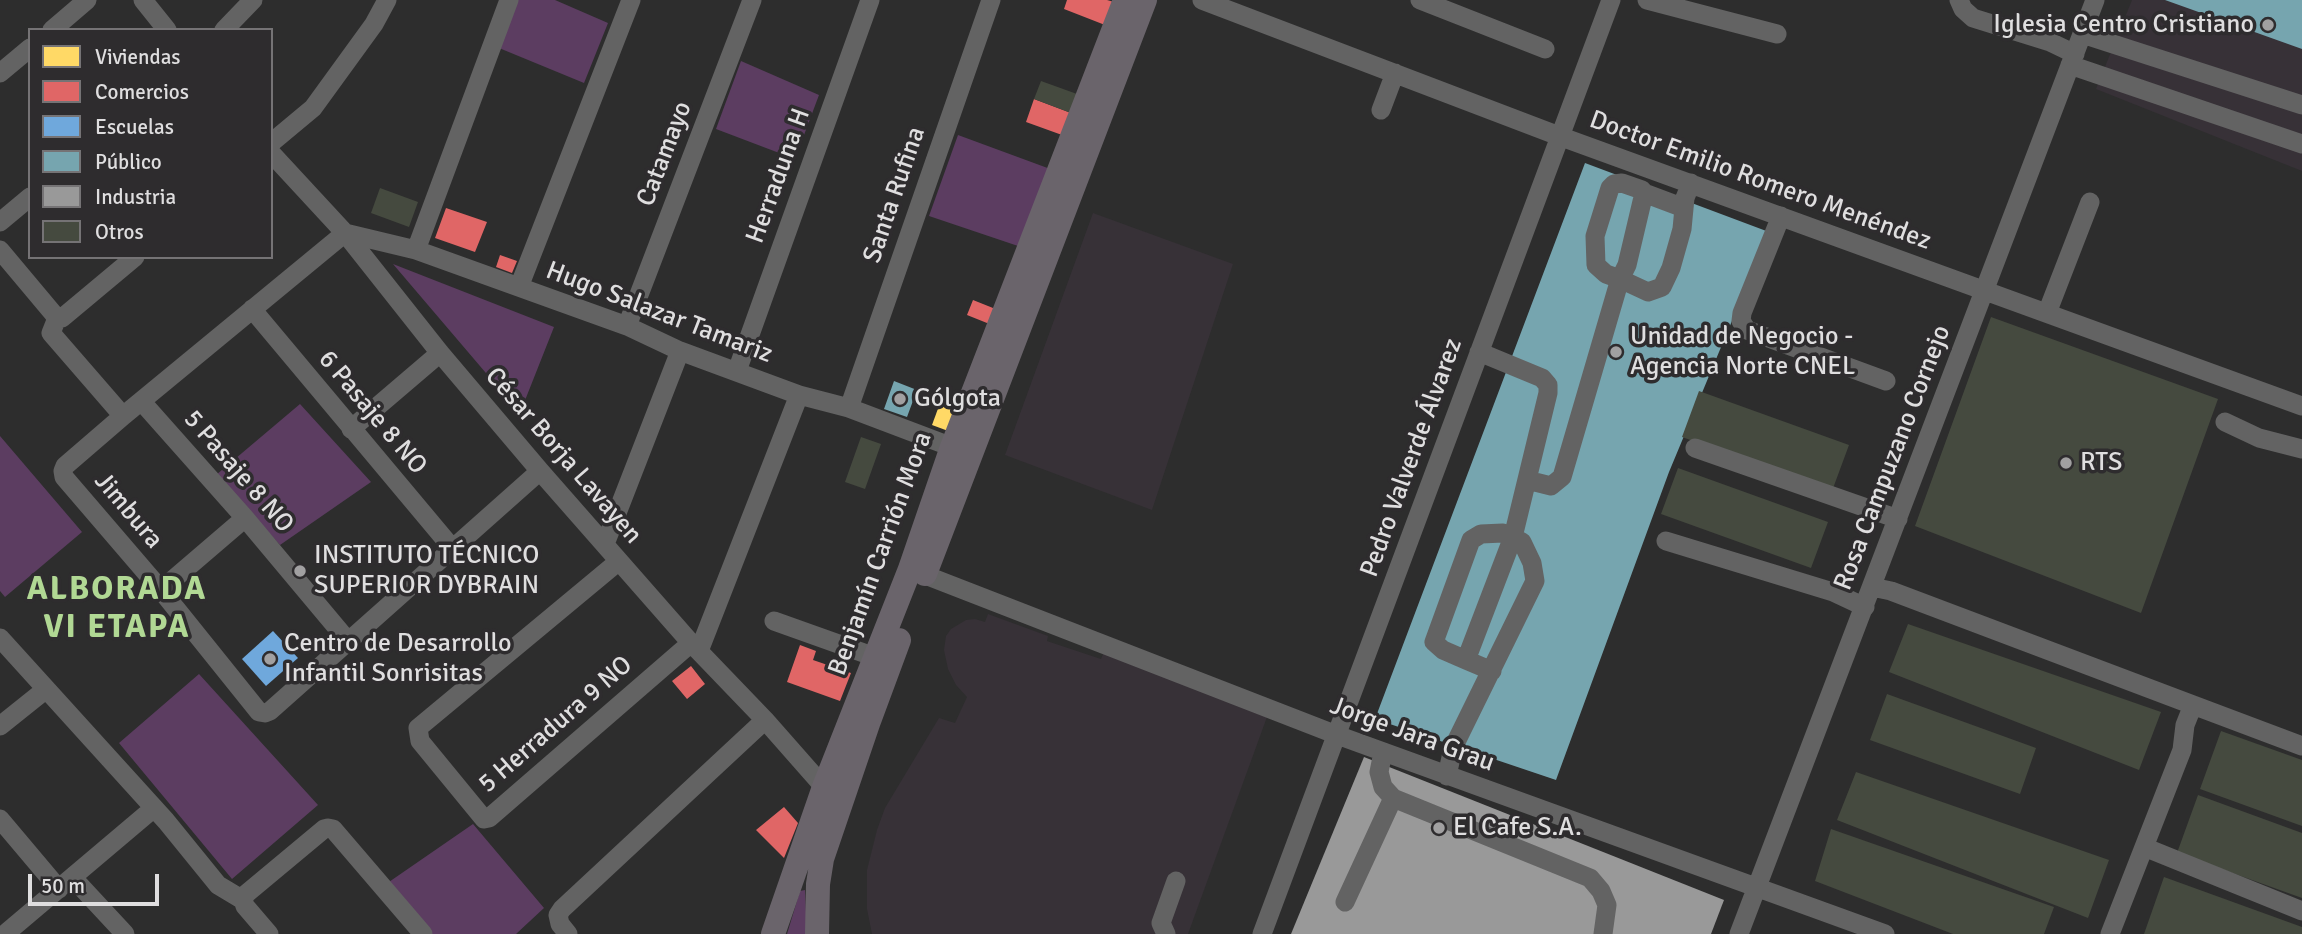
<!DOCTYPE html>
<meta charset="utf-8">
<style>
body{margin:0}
#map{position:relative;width:2302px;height:934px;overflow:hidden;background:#2d2d2d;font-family:Signika,sans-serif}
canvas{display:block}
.legend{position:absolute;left:28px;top:28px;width:245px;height:231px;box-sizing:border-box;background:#2e2c2e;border:2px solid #757375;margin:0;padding:9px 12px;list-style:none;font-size:21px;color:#dfdedf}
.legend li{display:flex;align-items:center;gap:14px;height:35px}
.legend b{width:35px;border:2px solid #757375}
.scale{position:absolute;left:28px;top:874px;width:131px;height:32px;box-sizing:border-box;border:4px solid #dfdedf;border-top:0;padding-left:9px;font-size:21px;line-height:24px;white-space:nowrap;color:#dfdedf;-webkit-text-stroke:5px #2e2c2e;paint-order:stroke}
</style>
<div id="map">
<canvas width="2302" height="934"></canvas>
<ul class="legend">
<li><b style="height:19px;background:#ffd966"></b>Viviendas</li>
<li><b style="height:19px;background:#e06666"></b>Comercios</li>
<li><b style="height:19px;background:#6fa8dc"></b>Escuelas</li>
<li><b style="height:19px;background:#76a5af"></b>Público</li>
<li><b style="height:19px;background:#999"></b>Industria</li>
<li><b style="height:19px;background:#454a3f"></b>Otros</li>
</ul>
<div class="scale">50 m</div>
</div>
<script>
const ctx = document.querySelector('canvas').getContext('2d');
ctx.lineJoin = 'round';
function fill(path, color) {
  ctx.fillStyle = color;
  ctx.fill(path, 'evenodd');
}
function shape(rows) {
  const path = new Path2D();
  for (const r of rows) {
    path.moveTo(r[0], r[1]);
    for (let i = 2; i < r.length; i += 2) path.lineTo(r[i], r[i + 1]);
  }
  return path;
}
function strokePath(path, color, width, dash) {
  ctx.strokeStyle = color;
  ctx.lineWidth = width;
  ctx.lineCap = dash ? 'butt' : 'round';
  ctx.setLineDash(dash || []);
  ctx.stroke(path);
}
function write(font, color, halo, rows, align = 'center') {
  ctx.font = font + ' Signika,sans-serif';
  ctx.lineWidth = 7;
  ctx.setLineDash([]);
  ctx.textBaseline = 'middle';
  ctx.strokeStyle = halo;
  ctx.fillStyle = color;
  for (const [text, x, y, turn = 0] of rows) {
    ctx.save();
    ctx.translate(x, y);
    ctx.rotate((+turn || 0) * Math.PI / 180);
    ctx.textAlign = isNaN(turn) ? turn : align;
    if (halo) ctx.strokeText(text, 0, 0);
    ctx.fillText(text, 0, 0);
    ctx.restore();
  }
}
fill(shape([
 [2132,0,2302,0,2302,171,2096,89],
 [1093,213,1233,264,1152,510,1005,455],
 [988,614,1048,636,1047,641,1101,659,1104,652,1267,717,1188,934,872,934,867,909,867,870,877,830,885,808,939,718,955,723,967,697,956,685,948,669,944,650,946,636,951,629,966,620,975,619,985,622]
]), '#373137');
fill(shape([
 [518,0,555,0,608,23,584,83,499,48],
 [741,61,819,95,795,159,716,129],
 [958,135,1053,170,1021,247,929,216],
 [393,264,554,327,520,413],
 [300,404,371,482,280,545,216,475],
 [0,436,82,532,5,597,0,591],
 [199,674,318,805,232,879,119,743],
 [473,824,544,908,516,934,428,934,386,884],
 [805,890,807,934,787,934,800,891]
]), '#5c3d61');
fill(shape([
 [943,395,962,403,951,432,932,425]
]), '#ffd966');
fill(shape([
 [1067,0,1107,0,1114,2,1105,25,1064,9],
 [1034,99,1071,113,1062,135,1026,122],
 [446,208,487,222,475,252,435,238],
 [500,255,517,261,512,273,496,267],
 [973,300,998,310,992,325,967,315],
 [800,645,816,651,813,660,851,673,840,701,787,682],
 [691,666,705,684,687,699,672,681],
 [784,807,798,823,784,858,756,830]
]), '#e06666');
fill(shape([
 [273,631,298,658,266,686,242,659]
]), '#6fa8dc');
fill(shape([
 [2165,0,2302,0,2302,49],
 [1585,163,1769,232,1669,472,1556,780,1375,719],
 [894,381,917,390,907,417,884,409]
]), '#76a5af');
fill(shape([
 [1364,757,1724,900,1711,934,1291,934]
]), '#999');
fill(shape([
 [1041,81,1077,94,1071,113,1034,99],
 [380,188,418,202,409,227,371,213],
 [1991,317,2218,399,2141,613,1915,526],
 [1699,391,1849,445,1832,491,1682,437],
 [861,437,881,444,865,489,845,482],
 [1678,468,1828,522,1811,568,1661,514],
 [1908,624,2161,712,2139,770,1889,672],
 [1887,694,2036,748,2020,794,1870,740],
 [2221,731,2302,760,2302,826,2200,789],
 [1856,772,2109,860,2088,918,1837,820],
 [2198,795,2302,833,2302,898,2177,853],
 [1831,829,2054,907,2044,934,1953,934,1815,881],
 [2164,877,2302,927,2302,934,2144,934]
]), '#454a3f');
strokePath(shape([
 [143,0,167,30],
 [1202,0,1559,136,2302,406],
 [1420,0,1545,49],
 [1647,0,1777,34],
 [1959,0,1963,9,1973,18,2050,42,2075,54],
 [52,30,87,0],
 [224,30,253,0],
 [2082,34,2302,105],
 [2070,65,2302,144],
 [0,73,30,48],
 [1381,110,1395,73],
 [271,143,313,108,374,24,387,0],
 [271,153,345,233,440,353,540,471,691,643,765,720,824,787],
 [1644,193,1684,208],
 [1781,216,1742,313,1741,321,1747,330,1886,381],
 [0,222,30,197],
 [0,250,57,318],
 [416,250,509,0],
 [519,287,631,0],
 [252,309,453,549],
 [2047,313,2090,202],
 [57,318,51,333,123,416],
 [57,318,62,318,135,257],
 [627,326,752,0],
 [737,371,870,0],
 [142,402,245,518,348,641],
 [849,408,991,0],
 [2225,422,2259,438,2302,449],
 [351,429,440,353],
 [1695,448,1898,519],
 [540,471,270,711,265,713,259,712,161,590,64,477,63,471,65,466,123,416,345,233,416,250,627,326,680,351,799,395,849,408,952,447],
 [1527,480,1551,486,1562,477,1620,279,1627,265,1644,193,1642,190,1622,183,1614,184,1610,188,1595,236,1596,265,1606,274,1620,279,1648,292,1662,287,1671,268,1682,229,1685,198,1691,183],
 [1666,541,1833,592,1865,607],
 [605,544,680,351],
 [619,561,418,728,420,741,484,819,489,818,691,643],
 [925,575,1337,735,1885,934],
 [1872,587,1891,591,2193,705,2185,725,2182,750,2110,934],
 [161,590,245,518],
 [774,621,875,657],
 [0,638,166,821,218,885,243,900],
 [699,651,799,395],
 [1466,660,1513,537,1503,533,1481,534,1471,540,1434,642,1443,650,1466,660,1492,671],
 [2193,705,2302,746],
 [0,726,45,690],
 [1383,752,1379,772,1383,787,1393,798,1590,878,1601,891,1607,905,1603,934],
 [1447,776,1453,748,1535,581,1532,563,1522,542,1513,537,1548,393,1548,385,1542,378,1479,352],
 [0,819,59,889],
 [2144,847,2302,911],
 [73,878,125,934],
 [243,900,246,894,324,829,328,828,333,829,423,934],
 [243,900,245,906,269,934],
 [1345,902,1393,798],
 [5,934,154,808],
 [568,934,560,924,558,915,562,909,765,720],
 [1166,934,1161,923,1176,881],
 [1262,934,1611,0],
 [1739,934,2095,0]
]), '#636363', 19);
strokePath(shape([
 [925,574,1145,0],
 [773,934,824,787,910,569,952,447,1125,0],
 [817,934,818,884,822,859,869,721,899,640]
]), '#6a646b', 24);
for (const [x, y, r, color] of [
 [2268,25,7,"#a1a0a1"],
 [1616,352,7,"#a1a0a1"],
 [900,399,7,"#a1a0a1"],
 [2066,463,7,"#a1a0a1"],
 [300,571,7,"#a1a0a1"],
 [270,659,7,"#a1a0a1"],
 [1439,828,7,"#a1a0a1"]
]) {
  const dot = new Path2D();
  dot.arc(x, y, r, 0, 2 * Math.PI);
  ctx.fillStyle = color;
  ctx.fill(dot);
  strokePath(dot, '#2e2c2e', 2.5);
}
write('26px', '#dfdedf', '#2e2c2e', [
 ["Iglesia Centro Cristiano",2254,25,"right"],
 ["Unidad de Negocio -",1630,337],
 ["Agencia Norte CNEL",1630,367],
 ["Gólgota",914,399],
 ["RTS",2080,463],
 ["INSTITUTO TÉCNICO",314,556],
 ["SUPERIOR DYBRAIN",314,586],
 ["Centro de Desarrollo",284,644],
 ["Infantil Sonrisitas",284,674],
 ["El Cafe S.A.",1453,828]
], 'left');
write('26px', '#dfdedf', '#2e2c2e', [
 ["Catamayo",665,154,-69],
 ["Herraduna H",779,176,-70],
 ["Doctor Emilio Romero Menéndez",1760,181,20],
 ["Santa Rufina",895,195,-71],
 ["Hugo Salazar Tamariz",659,313,21],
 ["6 Pasaje 8 NO",372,413,50],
 ["César Borja Lavayen",563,456,49],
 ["Pedro Valverde Álvarez",1412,458,-70],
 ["Rosa Campuzano Cornejo",1893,458,-69],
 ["5 Pasaje 8 NO",238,472,49],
 ["Jimbura",128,511,50],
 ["Benjamín Carrión Mora",881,554,-70],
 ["5 Herradura 9 NO",556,725,-41],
 ["Jorge Jara Grau",1412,735,20]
]);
ctx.letterSpacing = '2px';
write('bold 33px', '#b1d894', '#2e2c2e', [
 ["ALBORADA",117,590],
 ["VI ETAPA",117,628]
]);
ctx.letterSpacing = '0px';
</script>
